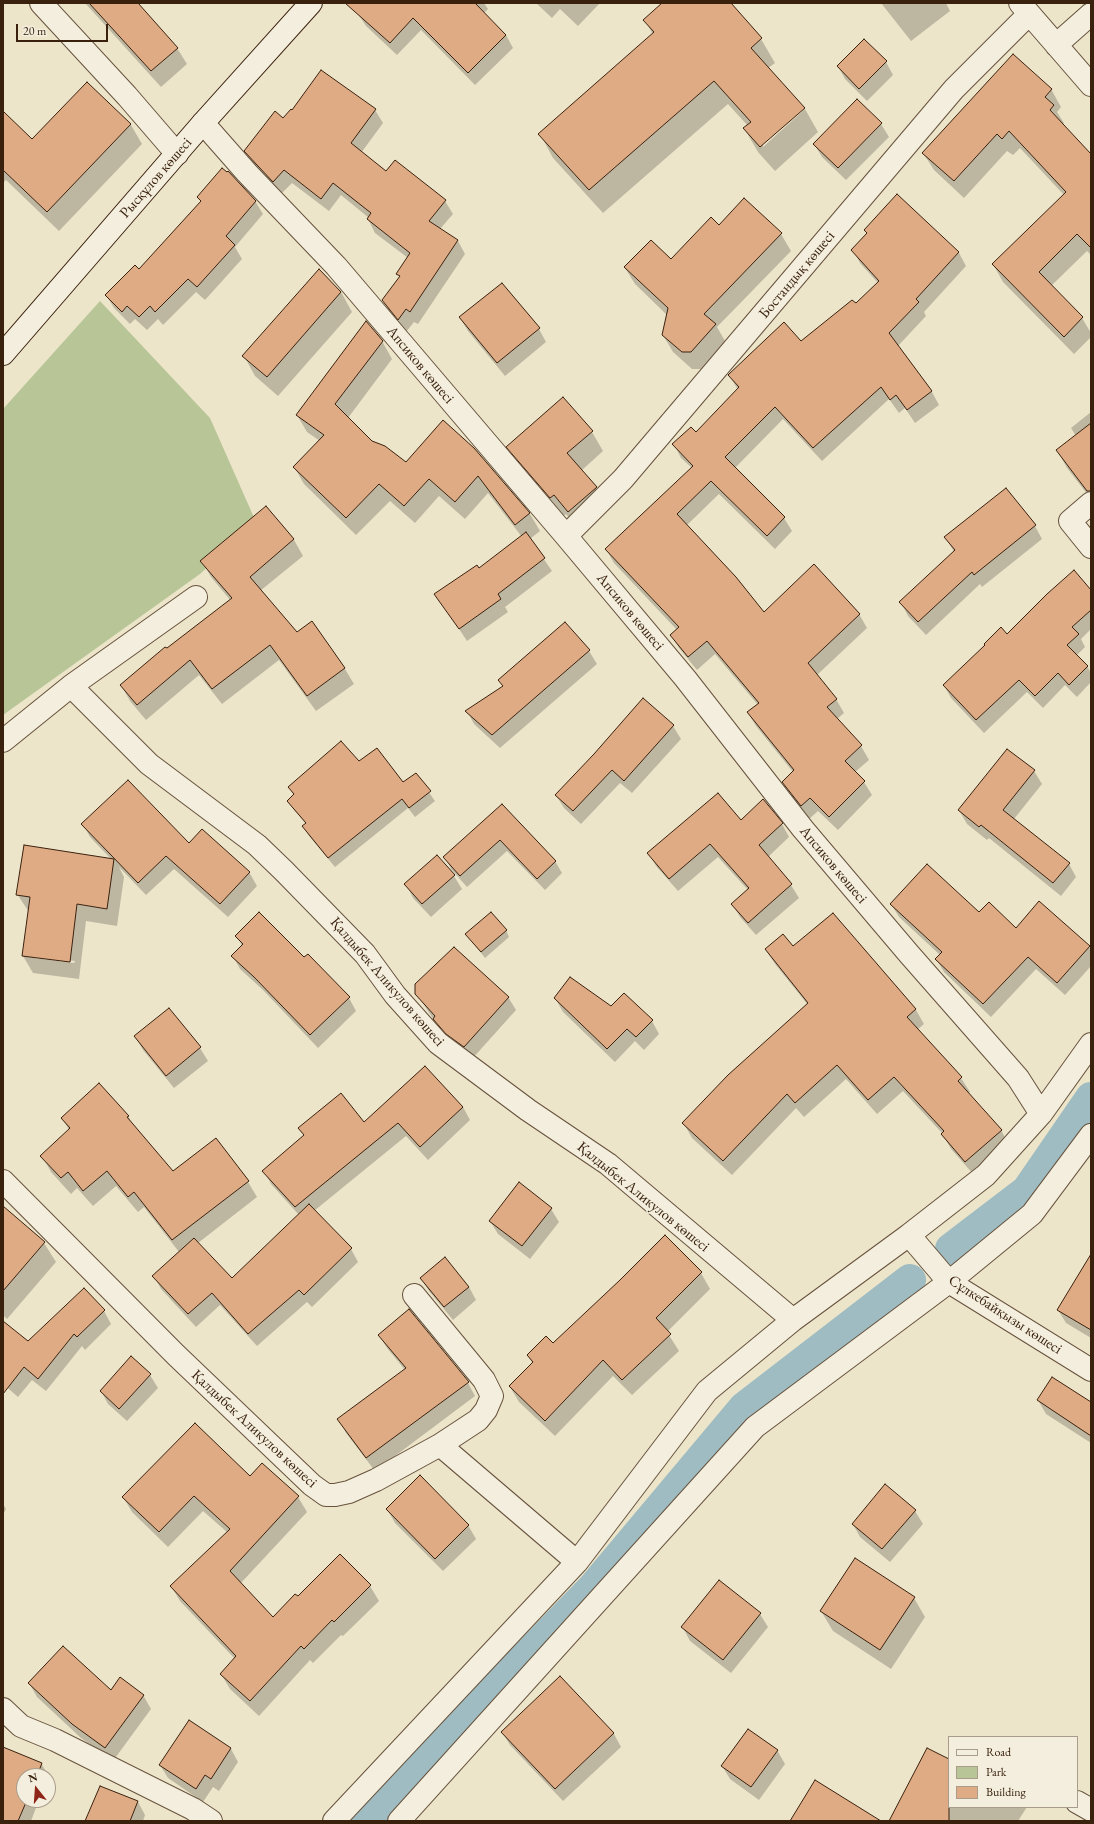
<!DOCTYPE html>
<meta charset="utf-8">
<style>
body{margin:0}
#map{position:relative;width:1094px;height:1824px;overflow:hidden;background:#ede5ca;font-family:"EB Garamond",serif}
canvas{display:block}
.frame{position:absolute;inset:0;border:4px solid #3a210e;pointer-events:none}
.legend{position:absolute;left:948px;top:1736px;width:130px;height:72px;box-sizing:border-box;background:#f3eedd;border:1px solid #a99c8a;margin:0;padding:5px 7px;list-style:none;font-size:12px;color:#3a210e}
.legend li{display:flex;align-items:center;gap:8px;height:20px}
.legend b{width:20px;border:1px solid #a99c8a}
.north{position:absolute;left:16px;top:1768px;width:40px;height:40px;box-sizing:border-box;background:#f3eedd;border:1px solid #a99c8a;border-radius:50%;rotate:343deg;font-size:11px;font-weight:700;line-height:16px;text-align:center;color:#3a210e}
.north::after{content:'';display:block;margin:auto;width:14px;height:18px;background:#8f2418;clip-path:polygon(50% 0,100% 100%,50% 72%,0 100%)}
.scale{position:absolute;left:16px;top:24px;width:92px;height:18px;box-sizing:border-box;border:2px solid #3a210e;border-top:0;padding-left:5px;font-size:12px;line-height:14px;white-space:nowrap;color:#3a210e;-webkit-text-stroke:3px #f3eedd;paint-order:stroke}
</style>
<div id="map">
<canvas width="1094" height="1824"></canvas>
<div class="frame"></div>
<ul class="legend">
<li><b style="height:5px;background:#f3eedd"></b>Road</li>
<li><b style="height:11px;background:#b8c597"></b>Park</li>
<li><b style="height:11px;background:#deab84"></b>Building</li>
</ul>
<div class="north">N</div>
<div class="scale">20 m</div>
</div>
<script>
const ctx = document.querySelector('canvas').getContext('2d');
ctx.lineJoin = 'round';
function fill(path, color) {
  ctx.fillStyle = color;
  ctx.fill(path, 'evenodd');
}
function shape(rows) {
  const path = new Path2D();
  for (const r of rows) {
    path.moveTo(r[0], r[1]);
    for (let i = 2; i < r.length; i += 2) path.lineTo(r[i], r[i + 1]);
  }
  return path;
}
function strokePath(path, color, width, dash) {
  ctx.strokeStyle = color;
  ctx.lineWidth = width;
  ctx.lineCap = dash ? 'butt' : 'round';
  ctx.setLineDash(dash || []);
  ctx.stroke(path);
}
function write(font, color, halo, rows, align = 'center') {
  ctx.font = font + ' "EB Garamond",serif';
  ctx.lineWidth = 3;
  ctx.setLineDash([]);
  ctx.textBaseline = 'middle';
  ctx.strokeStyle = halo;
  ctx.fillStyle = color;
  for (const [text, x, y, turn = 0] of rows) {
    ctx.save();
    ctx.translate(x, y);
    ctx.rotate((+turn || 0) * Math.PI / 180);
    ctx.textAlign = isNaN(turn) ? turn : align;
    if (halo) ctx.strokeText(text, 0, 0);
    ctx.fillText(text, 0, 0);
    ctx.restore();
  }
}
fill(shape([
 [100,301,210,418,256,522,200,574,3,715,3,409]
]), '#b8c597');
fill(shape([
 [85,3,137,3,177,48,187,64,161,87],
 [368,3,484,3,488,9,484,13,506,35,513,48,475,85,421,30,397,55,366,26,358,14],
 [536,3,600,3,578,26,560,9,552,18],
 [664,3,729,3,761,39,775,63,768,68,763,147,805,109,818,132,775,171,758,152,744,128,748,126,728,104,603,213,553,158,540,134,653,35,645,20],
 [881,3,946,3,950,11,911,41],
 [1081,3,1091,3,1091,12],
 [886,62,893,75,867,101,845,79,838,66],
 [87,83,131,125,142,144,59,231,6,180,3,183,3,113,32,141],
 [1051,89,1061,107,1057,112,1064,123,1062,125,1091,155,1091,255,1087,251,1051,286,1082,318,1091,333,1091,337,1074,354,1003,282,993,264,1064,195,1020,148,1013,155,1007,151,964,198,934,170,923,153],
 [375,110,383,123,361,153,386,172,445,201,453,214,440,229,458,241,465,254,418,324,414,322,406,332,391,314,383,300,400,278,398,274,408,258,375,233,368,219,369,218,341,195,329,211,292,183,281,194,253,164,245,151,283,119],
 [881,124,889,137,846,180,822,157,814,144],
 [227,174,255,201,263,214,235,247,242,259,205,300,196,292,163,325,158,319,147,330,135,319,130,324,114,308,106,295,139,270,201,202,198,197],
 [897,196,959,253,966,266,924,312,926,316,898,346,932,392,939,405,915,423,905,408,899,413,889,399,822,461,783,419,735,468,784,518,792,531,775,549,719,494,687,525,764,613,859,614,867,628,817,675,836,699,844,713,837,719,861,746,869,760,855,772,864,782,872,795,838,830,818,811,809,819,791,795,783,782,793,772,756,726,748,713,758,705,715,654,697,670,679,648,671,635,677,630,614,563,606,549,692,468,681,458,674,444,696,433,738,390,729,375,801,343,856,305,878,283,860,263,853,250,868,234],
 [744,199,781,234,791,251,717,327,725,341,701,369,692,369,673,352,663,335,667,315,635,284,625,268,671,260,719,226],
 [502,284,539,329,546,342,505,376,468,331,460,318],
 [341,292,352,312,278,396,255,376,244,356],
 [382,341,392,359,348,418,371,441,406,463,474,448,530,514,540,531,530,539,552,571,505,607,508,612,467,641,436,594,479,569,522,537,488,493,465,519,439,496,415,523,390,501,356,535,304,484,294,467,320,441,307,432,297,415],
 [1091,412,1091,499,1067,468,1057,450,1076,436,1071,428],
 [592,432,603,451,581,471,596,488,607,508,580,531,566,514,562,517,519,466,508,447],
 [1006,490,1035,526,1042,539,982,587,980,584,926,635,908,616,901,602,954,552,946,538],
 [266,507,294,540,303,556,260,591,297,634,312,623,345,669,354,684,316,711,279,660,222,704,199,675,146,720,130,701,121,685,231,601,211,577,202,561],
 [1091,591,1091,629,1081,639,1085,647,1076,656,1087,666,1091,673,1091,682,1077,697,1065,685,1043,708,1027,692,984,733,951,698,944,685,986,645],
 [589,651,597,664,500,748,474,724,467,711,503,687,499,680],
 [673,726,681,739,632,793,620,783,581,824,564,808,556,795],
 [359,762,403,784,416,774,435,801,415,817,408,808,335,867,309,836,303,826,306,824,294,810,288,801,294,796,289,787],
 [1034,771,1042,784,1014,819,1069,864,1076,877,1061,896,989,838,987,840,967,824,959,810],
 [502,806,555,861,562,873,545,890,507,851,467,887,451,869,445,857],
 [83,824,189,844,249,872,257,886,228,917,174,869,146,895,119,867,124,877,117,926,86,921,79,979,33,973,23,956,29,912,17,894,111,859,90,837],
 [34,956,75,961,74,963,34,958],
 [782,824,789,837,768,857,791,885,799,898,756,935,740,917,732,904,748,890,718,857,678,891,656,866,649,853],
 [454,876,462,889,431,917,413,898,406,884],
 [891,904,979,913,1016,929,1089,947,1091,950,1091,966,1065,995,1036,969,991,1017,944,972,936,959,940,955,899,917],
 [833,914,916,1010,924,1024,917,1030,961,1078,970,1092,968,1094,1001,1130,1009,1145,974,1175,951,1149,942,1133,903,1091,877,1114,846,1079,804,1117,796,1108,732,1175,692,1138,684,1124,808,1005,775,964,766,950,793,948],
 [506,930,509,937,485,958,466,934],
 [237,936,304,959,349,998,356,1011,318,1048,263,990,240,969,233,956,242,946],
 [416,993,508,997,516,1010,472,1059,442,1032],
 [555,998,611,1007,652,1021,659,1034,644,1050,635,1041,615,1062,563,1012],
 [169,1009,200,1048,208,1061,174,1088,143,1050,135,1036],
 [463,1107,470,1120,428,1160,406,1136,314,1211,351,1249,358,1262,312,1307,307,1302,257,1346,220,1305,196,1327,161,1289,154,1276,179,1252,144,1207,138,1212,116,1186,93,1206,77,1188,71,1194,51,1172,42,1156,69,1130,62,1118,128,1116,133,1125,173,1173,216,1140,248,1182,257,1197,198,1243,232,1280,299,1215,271,1184,264,1171,304,1136,300,1128,364,1123],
 [3,1207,44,1243,56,1262,7,1319,3,1315],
 [551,1209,559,1222,530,1259,498,1234,490,1221],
 [665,1237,701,1273,710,1289,667,1332,679,1351,632,1395,613,1376,555,1436,519,1402,510,1387,533,1364,528,1356,553,1344,621,1281],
 [1091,1271,1091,1338,1066,1323,1058,1310],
 [421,1278,469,1287,476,1300,453,1320,429,1291],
 [104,1311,111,1324,85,1350,82,1346,46,1391,32,1380,18,1397,3,1384,3,1334,28,1342],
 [379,1335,468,1383,475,1396,375,1471,346,1433,339,1419,405,1370,387,1348],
 [150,1375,158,1388,127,1421,108,1404,101,1391],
 [1038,1400,1091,1403,1091,1443,1046,1414],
 [262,1464,298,1497,307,1512,240,1584,273,1618,298,1598,340,1556,370,1586,379,1601,343,1636,341,1635,313,1663,310,1660,259,1716,230,1689,221,1674,235,1659,180,1601,171,1586,228,1533,203,1511,168,1547,132,1512,123,1497,250,1478],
 [886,1486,915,1511,923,1524,890,1562,860,1537,853,1524],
 [3,1504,6,1509,3,1515],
 [387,1509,468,1525,476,1539,443,1571,395,1523],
 [914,1598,925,1617,891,1669,833,1631,821,1611],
 [760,1614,768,1627,731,1673,690,1641,683,1628],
 [560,1677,614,1734,621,1747,563,1801,510,1745,502,1732],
 [29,1683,143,1695,151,1709,113,1761,81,1738,37,1697],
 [190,1722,231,1749,238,1762,219,1791,213,1787,203,1802,168,1778,160,1765],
 [3,1748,41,1763,49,1777,48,1779,48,1776,24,1776,24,1800,39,1800,31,1821,11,1821,3,1818],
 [777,1750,785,1764,759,1800,730,1779,722,1766],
 [949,1760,949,1807,1027,1807,1018,1821,890,1821],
 [100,1787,138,1802,145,1815,143,1821,86,1821]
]), '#0003');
strokePath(shape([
 [951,1249,1027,1191,1091,1098],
 [366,1821,593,1588,744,1408,910,1280]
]), '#9ebcc1', 32);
const building = shape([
 [89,3,138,3,178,48,151,71,89,3],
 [345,3,475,3,506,35,468,73,413,18,390,43,345,3],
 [662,3,731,3,762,38,751,48,805,108,760,147,743,128,751,122,714,81,589,190,538,134,654,32,643,20,662,3],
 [864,39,887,61,859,89,837,66,864,39],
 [1013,54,1052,89,1045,97,1054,105,1050,110,1091,154,1091,248,1077,234,1039,272,1083,317,1064,337,992,264,1066,192,1009,131,1002,139,997,134,954,181,922,153,1013,54],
 [321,70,376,109,351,143,386,171,395,160,446,200,429,221,458,240,410,312,406,309,398,320,382,300,400,276,396,274,410,253,367,219,371,213,333,183,321,199,284,170,273,182,244,151,275,111,283,118,291,109,292,110,321,70],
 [87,82,131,124,47,212,3,170,3,111,32,139,87,82],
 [857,99,882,123,838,168,813,144,857,99],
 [222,168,227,172,228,171,256,201,226,236,235,245,197,287,188,279,155,312,150,306,139,317,127,306,122,312,105,295,135,265,139,269,201,201,197,197,222,168],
 [897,194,959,252,916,299,919,302,889,333,932,391,907,410,896,395,890,400,881,387,813,448,775,407,725,457,785,517,767,536,711,481,677,514,736,577,764,612,814,564,860,614,808,663,837,699,827,707,862,745,845,761,865,781,829,817,810,798,801,806,782,782,794,770,747,712,759,703,707,641,688,657,670,635,679,627,605,549,693,466,672,444,691,427,696,432,739,387,728,375,784,322,801,341,852,300,856,303,879,281,851,250,867,233,864,230,897,194],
 [744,198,782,233,704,314,716,324,691,352,682,352,662,335,668,308,624,267,651,240,671,259,711,217,719,225,744,198],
 [319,269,341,292,267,377,242,356,319,269],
 [502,283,540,328,497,363,459,317,502,283],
 [366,321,383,341,335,404,372,441,385,446,406,462,443,420,474,448,530,513,515,525,478,476,455,502,429,479,404,506,379,484,346,518,293,467,324,435,296,415,366,321],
 [563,397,593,431,567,453,597,487,568,512,554,495,550,498,506,447,563,397],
 [1091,423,1091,491,1087,491,1056,450,1091,423],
 [1006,488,1036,525,974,575,972,572,918,622,899,602,955,550,944,537,1006,488],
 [266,506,294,539,250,577,297,632,312,621,345,668,307,696,270,645,212,689,190,660,137,705,120,685,165,647,167,648,232,598,200,561,266,506],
 [526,532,545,558,498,594,501,599,459,629,434,594,477,565,479,568,526,532],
 [1074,570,1091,590,1091,610,1072,627,1079,634,1067,645,1088,666,1069,685,1058,673,1035,696,1019,680,976,720,943,685,985,645,984,644,1001,627,1007,634,1047,594,1074,570],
 [565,622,590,650,492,735,465,711,503,686,498,680,565,622],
 [643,698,674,725,624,781,612,770,573,811,555,795,594,754,643,698],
 [341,741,359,761,377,748,403,782,416,773,431,791,409,808,402,799,328,858,302,826,306,823,287,801,294,794,288,787,341,741],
 [1007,749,1035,770,1003,810,1070,863,1053,883,981,825,979,827,958,810,1007,749],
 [128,780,189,843,202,829,250,872,220,904,166,856,138,883,81,824,128,780],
 [718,793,741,820,763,799,783,823,759,845,792,884,748,923,731,904,749,888,710,844,669,879,647,853,718,793],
 [502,804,556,861,537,879,500,840,460,876,443,857,502,804],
 [24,845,114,859,107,909,77,904,70,962,22,956,30,897,16,895,24,845],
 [437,855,455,875,422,904,404,884,437,855],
 [927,864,979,912,989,902,1016,928,1039,901,1090,946,1057,983,1028,957,983,1004,935,959,942,952,890,904,927,864],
 [259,912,304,957,308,954,350,997,310,1035,254,977,231,956,243,944,235,936,259,912],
 [491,912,507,930,481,952,465,934,491,912],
 [833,913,916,1009,907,1017,962,1077,958,1081,1002,1130,965,1162,941,1134,944,1131,894,1077,868,1100,837,1065,795,1103,787,1094,723,1161,682,1123,728,1075,808,1003,765,949,783,934,793,946,833,913],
 [454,947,509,997,464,1047,446,1034,433,1019,435,1016,415,994,415,984,454,947],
 [570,977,611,1006,624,993,653,1020,636,1037,627,1029,607,1049,554,998,570,977],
 [169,1008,201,1047,166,1076,134,1036,169,1008],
 [425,1066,463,1107,420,1147,398,1123,295,1207,262,1171,304,1135,298,1128,341,1093,364,1122,425,1066],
 [99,1083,129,1116,127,1117,173,1171,216,1138,249,1181,172,1240,134,1192,128,1197,107,1171,83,1191,68,1172,61,1178,40,1156,70,1128,61,1118,99,1083],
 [519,1182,552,1208,522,1246,489,1221,519,1182],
 [309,1204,352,1248,304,1295,299,1290,248,1334,212,1293,188,1314,152,1276,194,1238,232,1278,309,1204],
 [3,1206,45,1242,3,1291,3,1206],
 [665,1235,702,1272,656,1318,671,1334,622,1380,603,1360,545,1421,509,1386,533,1362,527,1355,546,1336,553,1343,620,1280,665,1235],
 [1091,1254,1091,1330,1057,1310,1091,1254],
 [445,1257,469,1287,444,1307,420,1278,445,1257],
 [84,1288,105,1310,77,1337,74,1334,38,1379,24,1367,3,1394,3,1321,28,1341,84,1288],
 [409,1309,469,1382,366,1458,337,1419,406,1368,378,1335,409,1309],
 [131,1356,151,1374,119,1409,100,1391,131,1356],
 [1052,1377,1091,1402,1091,1436,1037,1400,1052,1377],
 [195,1423,250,1476,262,1463,299,1496,230,1571,273,1617,295,1594,298,1596,340,1554,371,1585,334,1622,332,1620,304,1649,301,1646,250,1701,220,1674,236,1656,170,1586,230,1529,194,1496,159,1532,122,1497,195,1423],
 [420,1475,469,1525,435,1559,386,1509,420,1475],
 [885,1484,916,1510,882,1549,852,1524,885,1484],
 [855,1558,915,1597,880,1650,820,1611,855,1558],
 [719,1580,761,1613,723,1660,681,1627,719,1580],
 [63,1646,111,1690,120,1677,144,1695,105,1748,72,1724,28,1683,63,1646],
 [560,1676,614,1733,555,1789,501,1732,560,1676],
 [189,1720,231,1748,211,1779,205,1775,196,1789,159,1765,189,1720],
 [748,1729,778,1750,751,1787,721,1766,748,1729],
 [3,1747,42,1763,37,1776,24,1776,24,1800,27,1800,18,1821,3,1821,3,1747],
 [927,1748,949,1759,949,1821,889,1821,927,1748],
 [815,1780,881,1821,790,1821,815,1780],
 [100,1786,138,1801,130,1821,85,1821,100,1786]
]);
fill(building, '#deab84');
strokePath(building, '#3a210e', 1);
const street = shape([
 [41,3,127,96,177,154],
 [1020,3,1091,85],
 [1056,45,1091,14],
 [203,123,247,173,336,266,566,536,685,678,803,829,909,954,1018,1078,1041,1114],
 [1091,503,1070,521,1091,547],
 [566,536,623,479,954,89,1029,14],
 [71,686,149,764,257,845,284,871,365,954,395,995,438,1043,528,1110,608,1164,793,1320],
 [3,741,71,686,196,597],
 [3,1181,176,1355,312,1485,326,1495,335,1495,349,1492,376,1480,440,1445,478,1420,486,1410,492,1396,484,1380,414,1295],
 [909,1235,949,1282,1091,1370],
 [440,1445,577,1562],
 [3,1709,21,1726,55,1740,193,1809,211,1821],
 [1077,1802,1091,1810],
 [334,1821,577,1562,707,1391,793,1320,909,1235,986,1175,1041,1114,1091,1044],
 [399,1821,755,1427,949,1282,1032,1214,1091,1135]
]);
const secondary = shape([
 [3,354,203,123,311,3]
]);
strokePath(street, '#67523d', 24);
strokePath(secondary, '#3a210e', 24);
strokePath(street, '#f3eedd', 22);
strokePath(secondary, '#f3eedd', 22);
write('15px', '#3a210e', '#f3eedd', [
 ["Рысқұлов көшесі",156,178,-49],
 ["Бостандық көшесі",797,275,-50],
 ["Апсиков көшесі",420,365,50],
 ["Апсиков көшесі",630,612,50],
 ["Апсиков көшесі",833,865,50],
 ["Қалдыбек Аликулов көшесі",387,982,49],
 ["Қалдыбек Аликулов көшесі",643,1197,39],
 ["Сұлкебайқызы көшесі",1005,1315,33],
 ["Қалдыбек Аликулов көшесі",254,1429,43]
]);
</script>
